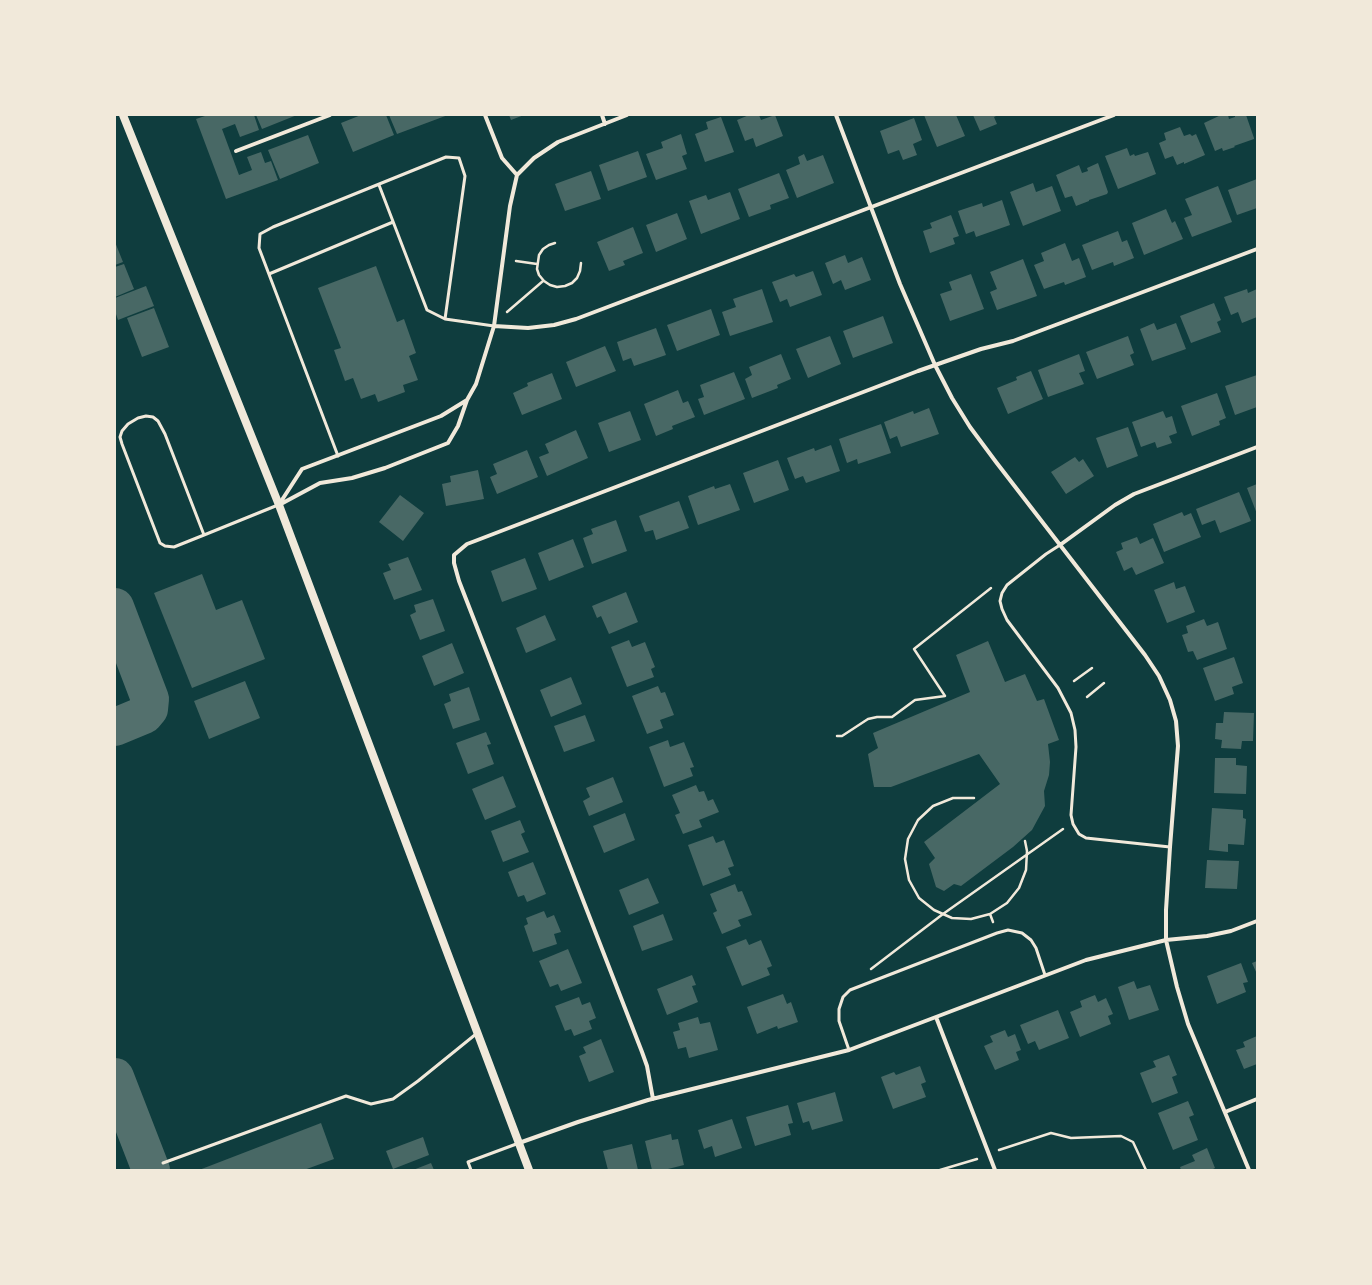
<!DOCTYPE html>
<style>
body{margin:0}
#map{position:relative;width:1372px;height:1285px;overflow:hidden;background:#0f3d3e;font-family:"PT Sans Narrow",sans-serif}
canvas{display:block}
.frame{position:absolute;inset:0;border:116px solid #f1e9da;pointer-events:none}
</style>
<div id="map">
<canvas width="1372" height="1285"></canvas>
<div class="frame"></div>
</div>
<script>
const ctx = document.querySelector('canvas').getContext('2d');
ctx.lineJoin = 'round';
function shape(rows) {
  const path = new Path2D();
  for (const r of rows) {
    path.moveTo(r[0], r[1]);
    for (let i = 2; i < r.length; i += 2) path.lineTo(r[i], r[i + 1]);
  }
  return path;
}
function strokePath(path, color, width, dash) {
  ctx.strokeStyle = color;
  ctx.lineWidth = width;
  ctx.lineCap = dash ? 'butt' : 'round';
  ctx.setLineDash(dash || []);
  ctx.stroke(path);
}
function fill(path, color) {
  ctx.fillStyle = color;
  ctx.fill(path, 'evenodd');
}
strokePath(shape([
 [115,607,150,699,149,709,144,715,115,727],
 [115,1077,151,1170]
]), '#53706d', 38);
fill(shape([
 [208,115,254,115,259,130,240,137,235,124,222,129,239,175,252,170,247,157,261,152,265,163,271,161,278,180,226,199,196,119],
 [256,115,297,115,262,129],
 [361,115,386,115,394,135,353,152,341,123],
 [389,115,448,115,397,134],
 [509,115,524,115,511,120],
 [749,115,759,115,761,120,775,115,783,136,756,147,753,138,745,141,737,120],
 [924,115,956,115,965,136,937,147],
 [973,115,998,115,994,117,997,124,980,131],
 [1221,115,1228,115,1229,119,1235,117,1235,115,1246,115,1254,138,1254,139,1234,146,1235,147,1223,151,1222,148,1215,151,1204,123],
 [721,117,734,152,705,162,695,134,708,129,706,122],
 [914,118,922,140,913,144,917,155,903,160,899,150,888,154,880,131],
 [1180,127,1184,136,1190,134,1192,136,1196,134,1205,155,1184,164,1184,162,1177,165,1173,156,1165,159,1159,143,1166,140,1164,133],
 [681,134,687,154,682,156,687,169,656,180,646,154,663,148,661,142],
 [308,135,319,163,280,179,268,150],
 [1127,148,1130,156,1134,154,1135,156,1148,152,1156,174,1118,189,1105,156],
 [638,151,647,177,608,191,599,165],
 [804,154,807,161,823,155,834,183,797,198,786,170,800,164,798,157],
 [1098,163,1108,192,1107,194,1089,200,1089,201,1076,206,1072,196,1065,198,1056,175,1079,165,1082,173,1088,171,1087,168],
 [591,171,601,199,565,211,555,184],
 [779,173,789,198,770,205,771,209,749,217,738,189],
 [1257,179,1257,208,1237,215,1228,190],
 [1033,183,1036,192,1052,186,1061,211,1023,226,1010,192],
 [1218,186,1232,222,1192,237,1184,218,1192,215,1185,199],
 [730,192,740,219,701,234,689,201,706,195,708,200],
 [1002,200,1010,225,976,237,974,231,966,234,958,211,982,203,983,207],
 [1166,209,1172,223,1175,221,1183,239,1144,255,1132,223],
 [677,213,687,239,656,252,646,225],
 [951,215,959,236,953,238,955,244,930,253,923,231,932,228,930,223],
 [633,227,643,253,623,261,625,265,609,271,597,242],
 [1118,231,1122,242,1127,240,1134,258,1114,266,1113,262,1092,270,1082,245],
 [115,242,123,262,115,265],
 [1065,243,1072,261,1079,258,1086,277,1065,285,1064,282,1044,289,1034,265,1044,261,1041,253],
 [845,255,848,263,862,257,871,280,845,290,841,280,833,284,825,263],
 [1023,259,1037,296,997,310,990,292,997,289,990,272],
 [124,264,134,289,115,297,115,267],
 [376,266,397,322,404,319,416,353,409,356,418,380,403,385,405,392,378,402,375,394,361,399,353,378,345,381,334,350,341,348,318,288],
 [813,271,822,295,790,307,787,299,780,302,772,282,794,274,796,277],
 [971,274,984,309,950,321,940,294,952,290,949,282],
 [146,286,154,306,118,320,115,311,115,298],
 [762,289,773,322,730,336,722,312,736,307,733,299],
 [1247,289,1248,293,1257,289,1257,317,1242,323,1238,312,1231,315,1224,297],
 [1214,303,1221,320,1217,322,1221,332,1191,343,1180,316],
 [154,308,169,347,142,357,127,318],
 [711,309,720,335,677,351,667,325],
 [883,316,893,343,853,358,843,331],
 [1154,323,1157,330,1176,323,1186,349,1152,361,1140,329],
 [656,328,666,355,634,366,631,358,623,361,617,342],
 [830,336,841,364,808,378,796,349],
 [1128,336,1134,353,1130,355,1134,365,1097,379,1086,352],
 [605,346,616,371,576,387,566,362],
 [781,354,791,379,777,385,778,388,752,398,745,379,752,375,749,367],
 [1079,354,1085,371,1079,373,1084,384,1048,397,1038,370],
 [1031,371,1043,399,1008,414,997,388,1017,380,1016,377],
 [734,372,745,399,704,415,698,399,704,397,700,385],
 [552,373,562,399,522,415,513,393,528,386,527,383],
 [1257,375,1257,407,1235,415,1225,386],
 [678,390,683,403,688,401,695,417,672,426,673,429,656,436,644,404],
 [1217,393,1226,418,1219,421,1220,425,1192,436,1181,406],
 [929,408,939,434,901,447,897,436,890,439,884,422,913,411,914,414],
 [630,411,641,440,609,452,598,423],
 [1163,411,1166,418,1172,416,1177,433,1169,436,1172,443,1157,448,1155,442,1141,447,1132,422],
 [881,424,891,453,858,464,857,459,847,463,839,439],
 [1128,427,1138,456,1107,468,1096,438],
 [576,430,588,458,547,476,539,457,549,453,545,444],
 [831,445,840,471,806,483,803,476,795,479,787,458,814,448,815,451],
 [527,450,538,477,497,494,490,477,497,474,493,464],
 [1075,457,1079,462,1083,459,1094,476,1066,494,1051,472],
 [778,460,789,490,754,503,743,473],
 [478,470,484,499,446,506,442,484,451,482,450,476],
 [730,484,740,510,698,525,688,496,714,486,715,489],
 [1257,484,1257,514,1247,488],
 [1239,492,1251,521,1220,533,1215,520,1202,525,1196,509],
 [400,495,424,513,403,541,379,522],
 [679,501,689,528,656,540,653,530,645,532,639,516],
 [1182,512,1184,516,1191,513,1201,537,1164,552,1153,524],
 [616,520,627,551,592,564,583,538,593,534,591,529],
 [1137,537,1140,544,1153,538,1164,563,1136,575,1132,567,1124,571,1116,552,1123,549,1121,543],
 [573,539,584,567,549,581,538,553],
 [408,557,422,590,394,600,383,573,391,570,388,564],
 [525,558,537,589,502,602,491,571],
 [202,574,216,610,242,600,265,659,192,688,154,593],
 [1174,582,1176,589,1185,586,1195,612,1167,623,1154,590],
 [626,592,638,622,609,634,601,616,597,618,592,606],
 [433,599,445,631,420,640,410,615,416,612,414,605],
 [545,615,556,640,526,653,516,628],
 [1204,619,1207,626,1218,622,1227,649,1197,660,1193,651,1188,652,1182,635,1188,633,1186,626],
 [629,640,632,647,645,642,655,667,651,669,654,677,627,687,611,647],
 [988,641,1005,682,1025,674,1037,701,1044,699,1059,740,1048,744,1050,762,1049,775,1044,791,1045,806,1032,830,1013,847,961,886,954,884,944,891,936,887,929,864,935,858,924,842,1000,784,979,754,891,787,874,787,868,754,878,748,873,733,970,692,956,655],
 [452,643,464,673,434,686,422,656],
 [1234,657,1243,683,1232,687,1234,694,1215,701,1203,668],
 [571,677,582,704,551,717,540,690],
 [245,681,260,718,209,739,194,701],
 [658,686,661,693,665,692,674,715,660,720,663,728,647,734,632,696],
 [469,687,480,720,453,729,444,704,451,701,449,694],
 [1224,712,1254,713,1253,741,1242,741,1241,749,1221,748,1222,740,1215,739,1216,723,1223,723],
 [585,715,595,741,564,752,554,726],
 [486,732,491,744,487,745,494,764,468,774,456,743],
 [668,740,670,747,684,742,694,767,690,768,693,776,664,787,649,747],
 [1215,758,1236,758,1236,765,1247,766,1246,794,1214,793],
 [503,776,516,807,485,820,472,789],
 [613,777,623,802,589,816,583,801,590,797,586,788],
 [696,785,699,792,704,791,708,801,713,799,719,812,699,820,702,827,683,834,675,815,680,813,672,795],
 [1212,808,1243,810,1243,818,1246,819,1244,845,1228,844,1228,852,1209,850],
 [625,813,635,840,604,853,593,826],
 [520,820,525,832,521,834,529,852,503,862,491,831],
 [713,836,716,843,724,840,734,866,728,868,731,875,703,886,688,845],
 [1207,860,1239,861,1237,889,1205,888],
 [533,862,546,894,527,902,524,895,518,897,508,872],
 [648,878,659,903,629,915,619,890],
 [735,884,738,892,742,891,752,915,738,920,741,926,722,934,713,913,717,911,710,894],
 [544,911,547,918,554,915,561,932,554,934,557,944,533,952,524,926,528,924,526,918],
 [663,914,673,940,642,951,633,926],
 [746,939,749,945,761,940,772,966,767,968,770,975,742,986,726,947],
 [568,949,582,983,561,991,558,984,550,987,539,961],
 [1257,961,1257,974,1252,963],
 [1241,963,1248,982,1243,983,1246,992,1217,1004,1207,976],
 [692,975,696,985,692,986,698,1002,667,1015,657,989],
 [1134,981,1137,989,1150,985,1159,1010,1129,1020,1118,987],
 [783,994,787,1004,791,1002,798,1022,778,1029,777,1026,757,1034,747,1007],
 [1095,995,1098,1002,1106,998,1113,1014,1108,1016,1111,1024,1080,1037,1070,1012,1082,1007,1080,1001],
 [579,997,582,1005,590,1002,596,1018,589,1021,592,1029,574,1036,571,1029,565,1031,555,1006],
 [1058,1010,1069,1038,1039,1050,1035,1041,1028,1044,1020,1025],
 [698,1017,700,1024,710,1022,718,1050,689,1058,686,1047,678,1049,673,1032,680,1030,678,1023],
 [1005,1030,1008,1037,1015,1034,1021,1050,1016,1052,1019,1060,995,1070,984,1046,993,1042,990,1036],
 [1257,1036,1257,1064,1244,1069,1236,1050,1245,1047,1243,1042],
 [601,1039,614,1072,589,1082,579,1056,586,1053,583,1047],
 [1169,1055,1177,1075,1172,1077,1178,1093,1152,1103,1140,1073,1156,1067,1153,1061],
 [920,1066,926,1082,921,1084,926,1097,893,1109,881,1077,894,1072,896,1075],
 [835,1092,843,1121,812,1130,809,1121,803,1123,797,1103],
 [1188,1101,1194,1115,1189,1117,1198,1140,1173,1150,1158,1113],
 [788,1105,793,1123,788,1124,791,1135,755,1146,746,1117],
 [732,1119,742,1148,715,1157,712,1146,704,1149,698,1130],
 [321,1123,334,1159,304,1170,199,1170],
 [671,1134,672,1140,678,1139,684,1165,664,1170,652,1170,645,1141],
 [423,1137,429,1155,393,1169,386,1151],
 [632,1144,638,1170,608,1170,603,1151],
 [1207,1148,1215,1168,1211,1170,1181,1170,1180,1167,1195,1161,1192,1155],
 [431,1163,434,1170,413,1170]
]), '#486865');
strokePath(shape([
 [555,243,549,245,543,249,539,255,537,269,539,275,544,281,550,285,557,287,565,286,572,283,577,278,580,271,581,263],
 [516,261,537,264],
 [507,312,543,281],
 [1074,681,1092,668],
 [1087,697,1104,683],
 [837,736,842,736,868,719,877,717,892,717,915,700,945,696,914,649,991,588],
 [974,798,953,798,933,806,918,820,908,839,905,859,909,880,919,898,934,910,952,918,971,919,990,914,1007,903,1019,888,1026,870,1027,851,1025,841],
 [990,914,993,922],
 [871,969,943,914,1063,829],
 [999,1150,1051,1133,1071,1138,1121,1136,1133,1142,1146,1170],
 [940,1170,977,1159]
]), '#f1e9da', 2.5);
strokePath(shape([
 [379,185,427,310,445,319],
 [269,274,393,222],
 [338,456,259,248,260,234,273,227,446,157,459,158,465,176,445,319,494,326],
 [204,535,165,434,158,421,153,417,146,416,138,418,128,424,122,431,120,437,122,444,160,543,165,546,174,547,204,535,278,505],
 [1060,545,1046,554,1007,585,1002,593,1000,601,1002,609,1007,620,1058,688,1071,713,1075,730,1076,747,1071,815,1073,824,1079,834,1086,838,1170,847],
 [849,1050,839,1021,839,1009,843,997,850,990,997,933,1008,930,1022,933,1031,940,1036,948,1045,975],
 [163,1163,346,1096,371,1104,393,1099,418,1081,476,1034],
 [471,1170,468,1162,519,1143]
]), '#f1e9da', 3);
strokePath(shape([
 [485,115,502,158,517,175],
 [602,115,605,124],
 [836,115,900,284,935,365,952,398,970,427,996,462,1145,655,1159,676,1170,700,1176,721,1178,746,1170,847,1166,910,1166,940,1177,987,1188,1024,1249,1170],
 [236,151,330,115],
 [494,326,528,328,554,325,576,319,1114,115],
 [280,503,302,469,441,416,467,400],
 [279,505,320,483,352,478,385,468,448,443,458,426,467,400,476,384,494,326,510,206,517,175,534,158,558,142,627,115],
 [1060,545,1115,505,1134,494,1257,447],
 [936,1017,995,1170],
 [653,1099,647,1066,642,1052,459,581,454,563,454,555,467,544,475,541,918,371,981,349,1013,341,1257,249],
 [1225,1112,1257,1099],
 [519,1143,578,1122,648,1100,849,1050,1086,960,1166,940,1207,936,1231,931,1257,921]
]), '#f1e9da', 4);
strokePath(shape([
 [123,115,279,505,529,1170]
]), '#f1e9da', 8);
</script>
